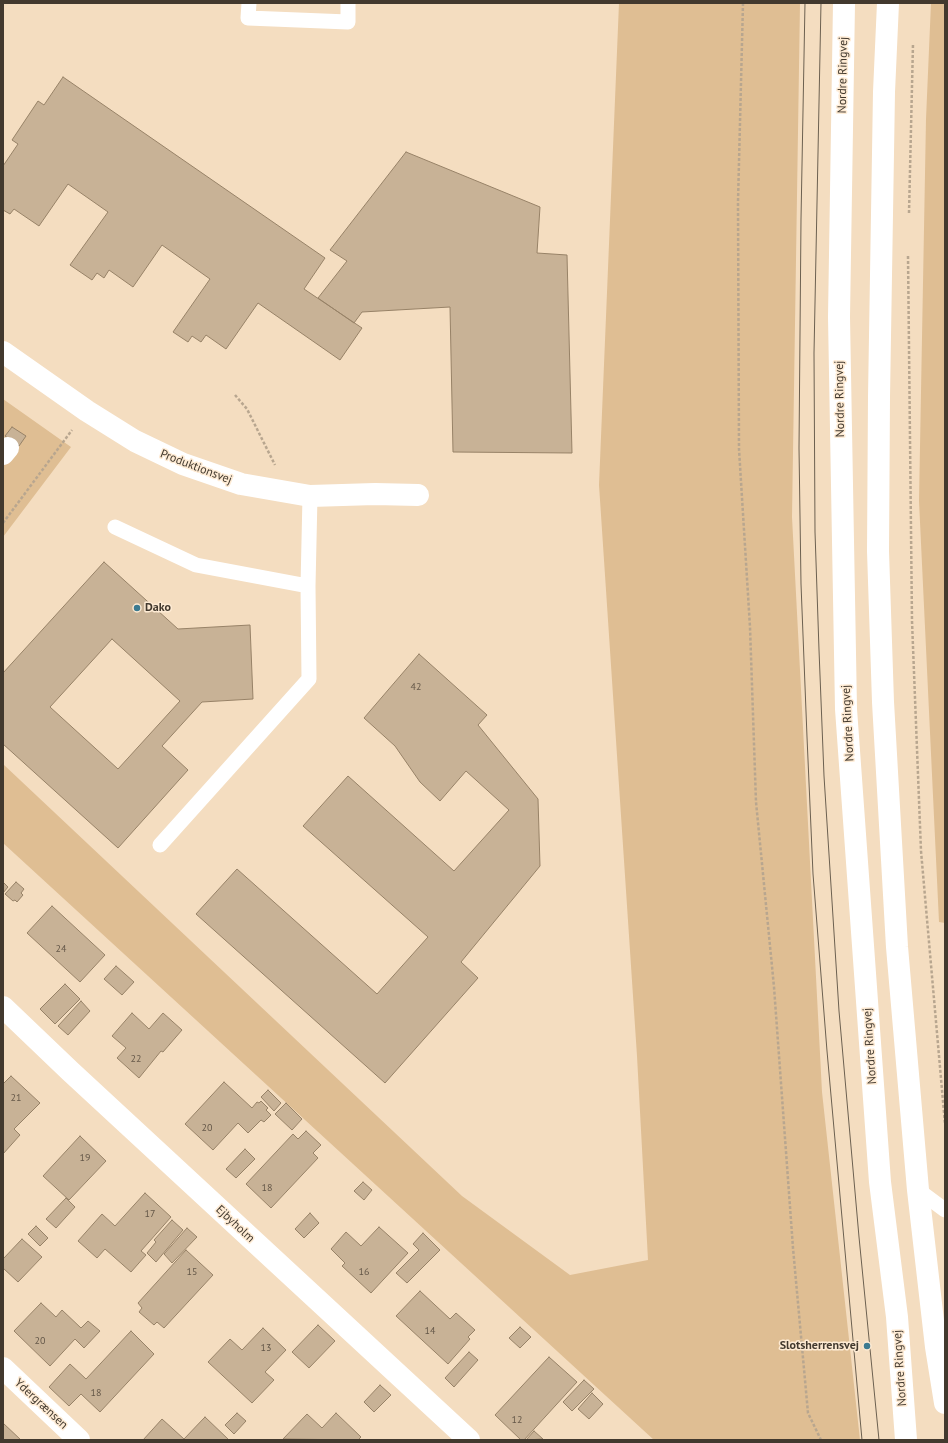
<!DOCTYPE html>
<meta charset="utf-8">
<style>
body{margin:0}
#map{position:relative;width:948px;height:1443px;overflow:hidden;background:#f4ddc0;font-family:"PT Sans",sans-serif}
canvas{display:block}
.frame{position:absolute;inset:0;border:4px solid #42392e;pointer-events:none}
</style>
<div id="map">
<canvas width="948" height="1443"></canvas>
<div class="frame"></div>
</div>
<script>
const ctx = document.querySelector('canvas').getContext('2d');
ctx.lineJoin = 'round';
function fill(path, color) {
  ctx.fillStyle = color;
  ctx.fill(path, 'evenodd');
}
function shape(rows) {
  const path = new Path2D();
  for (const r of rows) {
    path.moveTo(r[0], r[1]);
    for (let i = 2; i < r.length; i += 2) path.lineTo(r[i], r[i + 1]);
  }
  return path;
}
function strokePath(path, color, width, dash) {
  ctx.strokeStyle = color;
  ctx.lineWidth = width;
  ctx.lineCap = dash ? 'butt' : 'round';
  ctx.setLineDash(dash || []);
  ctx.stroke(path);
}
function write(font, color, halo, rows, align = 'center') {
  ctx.font = font + ' "PT Sans",sans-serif';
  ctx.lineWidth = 3;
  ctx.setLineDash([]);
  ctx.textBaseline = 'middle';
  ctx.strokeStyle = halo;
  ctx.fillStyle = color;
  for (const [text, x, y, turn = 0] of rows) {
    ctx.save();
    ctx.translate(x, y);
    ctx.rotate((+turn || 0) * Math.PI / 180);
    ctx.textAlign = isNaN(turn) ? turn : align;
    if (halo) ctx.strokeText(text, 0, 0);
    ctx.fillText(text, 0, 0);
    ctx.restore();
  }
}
fill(shape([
 [619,3,800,3,792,517,822,1092,860,1440,654,1440,3,843,3,764,462,1196,570,1275,648,1260,637,1056,599,485],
 [931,3,945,3,945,923,939,922,919,501,926,119],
 [3,399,71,447,3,537]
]), '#dfbe93');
const building = shape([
 [63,77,325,258,304,289,362,328,340,360,258,303,226,349,206,335,201,342,192,336,188,342,173,332,210,279,162,245,133,287,109,270,104,278,97,273,92,280,70,265,108,212,68,184,39,226,14,209,10,214,3,210,3,166,18,144,12,140,38,101,44,105,63,77],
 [406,152,540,207,537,253,567,255,572,453,453,452,450,307,362,312,354,323,318,298,347,261,330,250,406,152],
 [12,427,26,436,19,446,5,436,12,427],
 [104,562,178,629,250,625,253,699,202,702,162,746,188,770,118,848,3,744,3,673,104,562],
 [112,639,180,701,118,769,50,707,112,639],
 [419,654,487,715,478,725,538,799,540,866,461,962,478,978,385,1083,196,914,237,869,377,994,428,937,303,826,348,776,454,871,509,810,466,771,440,801,420,782,395,746,364,718,419,654],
 [3,882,8,887,3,893,3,882],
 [16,882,24,889,21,893,23,895,17,902,15,900,13,901,5,894,16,882],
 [52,906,105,955,80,982,27,933,52,906],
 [116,966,134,982,122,995,104,979,116,966],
 [65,984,80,999,55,1024,40,1009,65,984],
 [81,1001,90,1011,68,1035,58,1026,81,1001],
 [132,1013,149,1029,163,1013,182,1030,163,1052,161,1051,139,1078,117,1058,126,1048,112,1036,132,1013],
 [11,1076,40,1103,14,1129,20,1135,3,1154,3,1084,11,1076],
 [224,1082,252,1108,257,1102,259,1103,261,1101,268,1108,266,1110,271,1115,264,1122,261,1120,248,1133,238,1123,213,1150,185,1124,224,1082],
 [268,1090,281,1103,274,1111,261,1097,268,1090],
 [286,1103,302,1119,292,1130,275,1114,286,1103],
 [306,1131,321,1145,313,1153,318,1158,271,1208,246,1184,293,1134,298,1139,306,1131],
 [80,1136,106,1161,69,1200,43,1176,80,1136],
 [245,1149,255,1159,236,1178,226,1169,245,1149],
 [363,1182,372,1190,364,1200,354,1191,363,1182],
 [145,1193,171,1217,141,1251,146,1255,131,1272,105,1249,97,1258,78,1241,102,1214,115,1226,145,1193],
 [66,1198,75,1207,56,1228,46,1219,66,1198],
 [310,1213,319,1223,304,1238,295,1229,310,1213],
 [172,1220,183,1230,156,1262,147,1253,156,1242,154,1240,172,1220],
 [36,1226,48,1238,40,1246,28,1234,36,1226],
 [379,1227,408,1253,371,1293,342,1266,345,1263,331,1249,346,1232,361,1246,379,1227],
 [187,1228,197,1237,172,1263,164,1254,187,1228],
 [423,1233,440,1250,407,1283,396,1273,419,1250,413,1244,423,1233],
 [22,1239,42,1257,18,1282,3,1268,3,1259,22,1239],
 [186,1250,213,1275,164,1328,157,1322,154,1325,139,1312,142,1308,138,1303,186,1250],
 [420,1291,450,1319,456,1313,475,1330,468,1337,470,1339,448,1364,396,1316,420,1291],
 [41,1303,56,1317,62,1310,81,1328,88,1321,100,1331,84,1348,75,1339,50,1366,14,1331,41,1303],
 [318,1325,335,1341,309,1368,292,1352,318,1325],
 [520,1327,531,1337,520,1348,509,1338,520,1327],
 [263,1328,286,1350,265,1372,274,1380,252,1403,208,1362,230,1339,242,1350,263,1328],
 [131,1331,154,1354,100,1412,81,1394,69,1406,49,1387,70,1364,86,1379,131,1331],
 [469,1352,478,1360,454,1387,445,1378,469,1352],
 [549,1357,577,1382,524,1440,521,1440,495,1415,549,1357],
 [584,1380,594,1389,572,1411,563,1402,584,1380],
 [380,1385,391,1395,374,1412,364,1402,380,1385],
 [592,1393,603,1404,589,1419,578,1409,592,1393],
 [237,1413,246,1421,234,1434,225,1425,237,1413],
 [336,1413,361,1437,358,1440,283,1439,307,1414,322,1428,336,1413],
 [205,1417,229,1440,143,1440,162,1419,184,1439,205,1417],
 [3,1423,21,1440,3,1440,3,1423],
 [534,1431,543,1439,526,1440,534,1431]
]);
fill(building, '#c8b296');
strokePath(building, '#978267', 1);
strokePath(shape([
 [743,3,738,202,739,449,750,627,756,802,774,987,793,1248,808,1413,821,1440],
 [909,213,913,44],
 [908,256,912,621,921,851,945,1124],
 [235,395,247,409,275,465],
 [3,523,72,430]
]), '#b8a68f', 2.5, [3, 2]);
strokePath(shape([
 [249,3,248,18,348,22,348,3],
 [115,527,196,565,308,586],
 [160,845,309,679,308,586,310,496],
 [918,1190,945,1210]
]), '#fff', 15);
strokePath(shape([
 [3,352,87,411,135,441,183,464,241,484,310,496,375,494,418,495],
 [3,454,8,448],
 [3,1007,70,1071,469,1440],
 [3,1368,79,1440]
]), '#fff', 22);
strokePath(shape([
 [844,3,839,317,846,709,880,1182,897,1317,906,1440],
 [888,3,884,92,879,397,878,551,883,702,897,947,918,1190,936,1347,945,1403]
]), '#fff', 22);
strokePath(shape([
 [805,3,801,219,799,448,801,584,807,737,813,874,827,1051,862,1440],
 [821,3,814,353,815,532,819,650,824,776,839,1011,859,1237,879,1440]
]), '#6c6050', 1);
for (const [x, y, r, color] of [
 [137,608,4,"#3c7a90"],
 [867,1346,4,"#3c7a90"]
]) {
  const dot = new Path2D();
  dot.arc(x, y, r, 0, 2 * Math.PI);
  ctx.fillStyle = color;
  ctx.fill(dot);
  strokePath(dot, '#feebd4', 1.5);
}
write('10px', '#645748', null, [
 ["42",416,687],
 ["24",61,949],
 ["22",136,1059],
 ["21",16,1098],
 ["20",207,1128],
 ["19",85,1158],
 ["18",267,1188],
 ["17",150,1214],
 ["15",192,1272],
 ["16",364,1272],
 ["14",430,1331],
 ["20",40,1341],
 ["13",266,1348],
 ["18",96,1393],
 ["12",517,1420]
]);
write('12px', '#42392e', '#feebd4', [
 ["Nordre Ringvej",843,75,-89],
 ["Nordre Ringvej",840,399,-91],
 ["Produktionsvej",196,467,21],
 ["Nordre Ringvej",848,723,-93],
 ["Nordre Ringvej",870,1046,-94],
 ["Ejbyholm",235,1224,43],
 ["Nordre Ringvej",900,1368,-94],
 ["Ydergrænsen",41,1404,43]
]);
write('bold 12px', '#42392e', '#feebd4', [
 ["Dako",145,608],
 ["Slotsherrensvej",859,1346,"right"]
], 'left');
</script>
